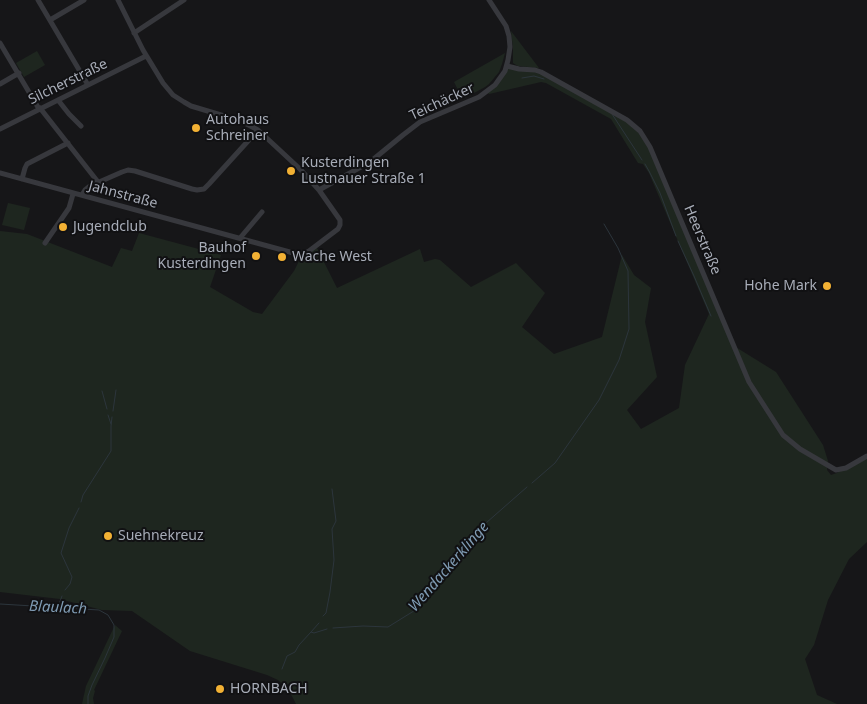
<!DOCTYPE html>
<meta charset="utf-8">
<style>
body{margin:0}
canvas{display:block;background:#161618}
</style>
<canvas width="867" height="704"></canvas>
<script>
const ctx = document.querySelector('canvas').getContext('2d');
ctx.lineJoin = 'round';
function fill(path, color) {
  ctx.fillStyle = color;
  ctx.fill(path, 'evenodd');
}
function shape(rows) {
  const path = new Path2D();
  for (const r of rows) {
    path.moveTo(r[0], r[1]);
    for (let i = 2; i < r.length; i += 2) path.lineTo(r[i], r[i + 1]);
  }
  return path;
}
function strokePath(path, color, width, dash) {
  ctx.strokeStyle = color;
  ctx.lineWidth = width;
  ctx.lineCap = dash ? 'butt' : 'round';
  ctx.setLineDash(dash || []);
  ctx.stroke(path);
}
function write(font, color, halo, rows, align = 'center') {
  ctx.font = font + ' "Noto Sans",sans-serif';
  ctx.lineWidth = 4;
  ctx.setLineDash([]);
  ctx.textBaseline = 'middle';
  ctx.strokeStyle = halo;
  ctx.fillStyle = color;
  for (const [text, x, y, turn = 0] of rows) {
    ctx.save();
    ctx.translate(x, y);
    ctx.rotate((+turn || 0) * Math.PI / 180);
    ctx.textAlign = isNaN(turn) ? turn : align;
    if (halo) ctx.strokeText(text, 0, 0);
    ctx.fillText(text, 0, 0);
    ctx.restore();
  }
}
fill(shape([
 [511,31,539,68,518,66,513,63,513,48],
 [37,51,45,65,24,77,16,63],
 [505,53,502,64,499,72,489,84,485,87,465,98,463,92,458,90,454,82],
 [507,66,535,70,627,120,646,139,734,346,776,372,823,445,828,461,827,470,831,475,837,473,867,455,867,542,849,559,828,600,814,645,805,659,817,695,837,704,296,704,293,698,287,688,278,680,267,675,190,651,132,611,102,610,60,599,0,592,0,231,27,234,112,267,121,248,132,251,139,233,221,255,210,287,253,312,262,314,294,271,303,253,316,246,337,288,420,249,424,262,435,259,440,260,471,287,516,263,545,293,522,327,554,354,602,337,622,255,634,275,651,288,645,322,657,377,627,410,641,429,679,408,685,365,709,314,649,173,643,164,638,163,611,119,546,83,541,82,489,94,487,92],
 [8,203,30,208,24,230,2,225],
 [115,625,122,631,94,690,95,691,93,698,94,704,82,704,86,686]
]), '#1e261f');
strokePath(shape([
 [522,78,534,76,544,79],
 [612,114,642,160],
 [645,164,649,171,660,193,676,236],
 [678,241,694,276,711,316],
 [102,391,107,409],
 [113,411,116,390],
 [108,415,111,424],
 [532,483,555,463,599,400,619,360,629,329,628,271,618,248,604,224],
 [81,502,83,495,111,451,111,426,112,417],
 [65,590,70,584,72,577,61,553,69,528,79,508],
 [0,604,99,610,108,615,114,625,114,637,105,658,92,685,88,696,88,704],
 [58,607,62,596],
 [323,616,326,613,330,592,334,560,332,529,336,521,332,489],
 [333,628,363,626,388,627,417,609,461,554,478,530,527,487],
 [311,632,319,623],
 [282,669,287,656,295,652,299,645,311,632,314,633,327,629]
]), '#2c353c', 1);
strokePath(shape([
 [38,0,88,85],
 [50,20,84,0],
 [134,33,184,0],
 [0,43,39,109],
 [507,66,519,69,535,70,541,72,627,120,640,131,650,147,749,382,783,435,800,449,836,470,846,468,867,456],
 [0,84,19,73],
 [58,100,69,114,81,126],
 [40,108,98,182],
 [0,129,146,56],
 [0,173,297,254,303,253,309,251,338,229,340,225,340,220,319,190,300,169,258,130,241,121,191,106,184,102,173,95,163,83,143,50,118,0],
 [22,179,25,168,27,164,68,143],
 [319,190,370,162,403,135,420,122,479,97,495,85,505,71,508,60,510,47,509,36,506,26,489,0],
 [82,195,85,190,90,186,122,172,128,170,135,171,192,189,197,190,204,189,209,184,258,130],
 [240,238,262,212],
 [45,243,69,208,73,194]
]), '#37383d', 5);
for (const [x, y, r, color] of [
 [196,128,5,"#f2b134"],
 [291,171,5,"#f2b134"],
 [63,227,5,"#f2b134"],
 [256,256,5,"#f2b134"],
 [282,257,5,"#f2b134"],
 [827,286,5,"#f2b134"],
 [108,536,5,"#f2b134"],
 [220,689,5,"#f2b134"]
]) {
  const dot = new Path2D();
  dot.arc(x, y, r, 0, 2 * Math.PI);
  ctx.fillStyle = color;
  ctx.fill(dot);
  strokePath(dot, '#111113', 2);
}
write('14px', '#a8adb8', '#111113', [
 ["Silcherstraße",68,82,-26],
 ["Teichäcker",442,102,-25],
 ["Jahnstraße",123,195,15],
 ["Heerstraße",702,240,67]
]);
write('14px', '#a8adb8', '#111113', [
 ["Autohaus",206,120],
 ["Schreiner",206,136],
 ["Kusterdingen",301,163],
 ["Lustnauer Straße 1",301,179],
 ["Jugendclub",73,227],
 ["Bauhof",246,248,"right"],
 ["Kusterdingen",246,264,"right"],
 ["Wache West",292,257],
 ["Hohe Mark",817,286,"right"],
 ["Suehnekreuz",118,536],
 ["HORNBACH",230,689]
], 'left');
write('italic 15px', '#7f9bb3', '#111113', [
 ["Wendackerklinge",449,567,-49],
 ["Blaulach",58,608,3]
]);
</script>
